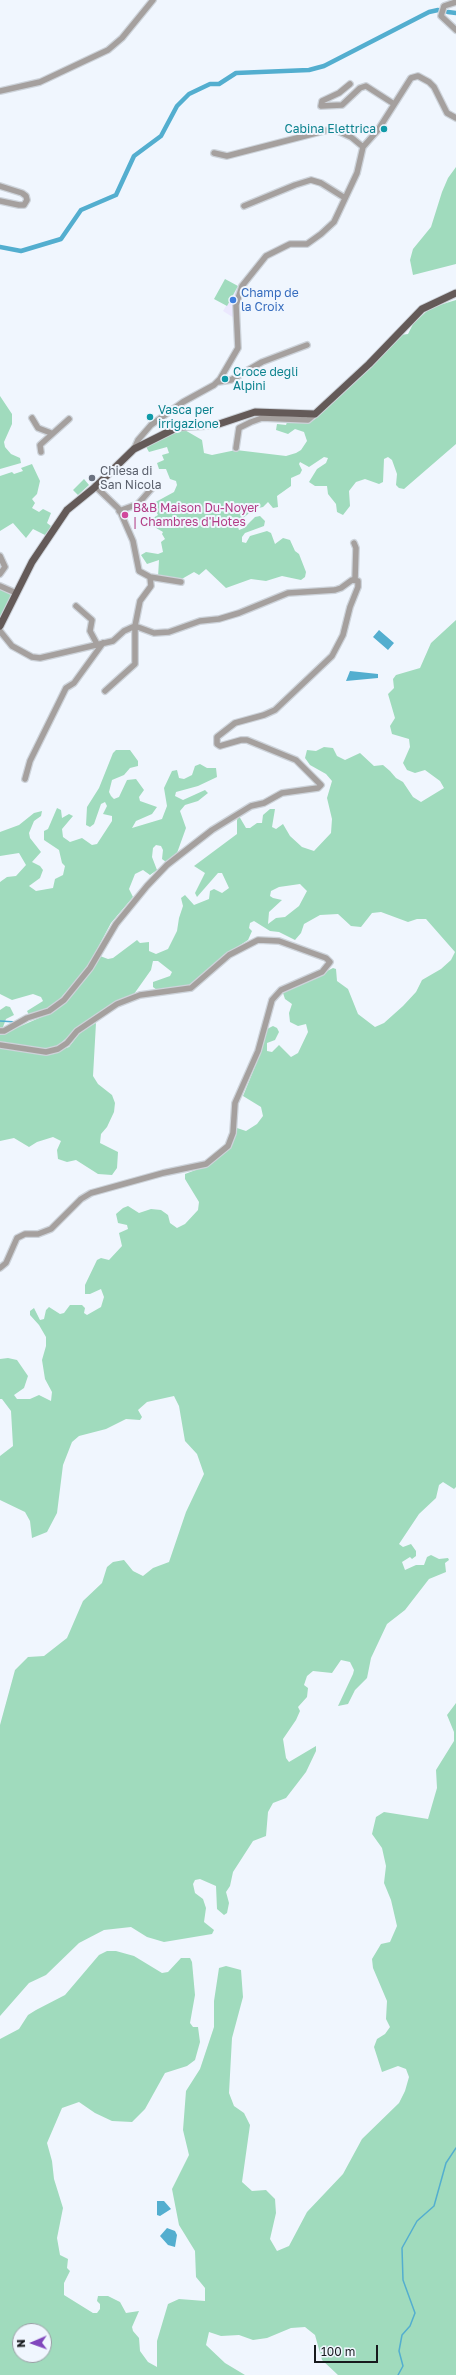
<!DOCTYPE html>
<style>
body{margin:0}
#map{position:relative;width:456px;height:2375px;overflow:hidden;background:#f0f6fe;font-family:"Golos Text",sans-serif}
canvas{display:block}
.north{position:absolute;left:12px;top:2323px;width:40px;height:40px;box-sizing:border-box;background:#f0f6fe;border:1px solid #999ea4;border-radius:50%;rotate:268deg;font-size:11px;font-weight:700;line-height:16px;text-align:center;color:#171a1d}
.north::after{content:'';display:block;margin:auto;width:14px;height:18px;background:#8147bd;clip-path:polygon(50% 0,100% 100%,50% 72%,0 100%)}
.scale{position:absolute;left:314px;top:2345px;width:64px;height:18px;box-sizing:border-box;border:2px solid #171a1d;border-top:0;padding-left:5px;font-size:12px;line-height:14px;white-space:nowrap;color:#171a1d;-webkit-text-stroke:3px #f0f6fe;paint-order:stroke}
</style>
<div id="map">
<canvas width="456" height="2375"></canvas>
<div class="north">N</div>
<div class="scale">100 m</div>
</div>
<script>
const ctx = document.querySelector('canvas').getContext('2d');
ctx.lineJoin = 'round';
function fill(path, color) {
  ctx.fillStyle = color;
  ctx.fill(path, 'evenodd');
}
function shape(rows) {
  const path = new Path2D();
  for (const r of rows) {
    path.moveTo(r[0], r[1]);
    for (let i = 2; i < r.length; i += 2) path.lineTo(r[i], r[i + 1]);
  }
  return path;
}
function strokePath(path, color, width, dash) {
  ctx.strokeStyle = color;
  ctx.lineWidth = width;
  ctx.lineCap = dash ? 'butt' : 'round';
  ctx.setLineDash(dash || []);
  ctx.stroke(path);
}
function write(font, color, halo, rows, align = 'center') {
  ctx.font = font + ' "Golos Text",sans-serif';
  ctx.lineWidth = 4;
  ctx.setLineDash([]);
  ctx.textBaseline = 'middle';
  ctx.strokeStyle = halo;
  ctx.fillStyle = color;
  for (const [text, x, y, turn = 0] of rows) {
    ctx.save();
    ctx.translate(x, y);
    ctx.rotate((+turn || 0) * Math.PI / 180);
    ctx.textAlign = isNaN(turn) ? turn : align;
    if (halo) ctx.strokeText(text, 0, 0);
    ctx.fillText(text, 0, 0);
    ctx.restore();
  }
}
fill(shape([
 [238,286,241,287,234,318,223,311]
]), '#ebe8fe');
fill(shape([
 [456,167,456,264,413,275,410,260,413,249,431,227,442,192,448,178],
 [225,279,238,286,227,306,214,299],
 [456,300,456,444,404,489,399,488,396,485,397,474,392,460,388,457,384,459,383,482,379,484,365,479,356,482,349,491,350,506,343,515,337,512,336,504,328,494,327,486,315,486,309,482,317,469,326,463,328,458,324,457,309,467,300,462,299,464,302,470,300,474,291,478,291,486,277,496,278,507,273,508,268,502,263,507,254,509,242,519,238,527,239,530,244,528,255,517,260,516,265,521,264,526,245,533,242,537,242,542,246,543,250,536,267,531,271,533,275,544,283,538,290,540,295,551,299,554,306,572,305,577,301,580,282,576,266,581,251,579,226,588,206,569,199,575,194,572,180,580,158,577,159,560,147,564,141,555,146,552,158,554,163,552,161,542,165,539,162,534,163,532,151,525,148,521,158,515,152,504,174,492,177,485,176,481,170,479,166,469,159,469,157,463,164,460,162,455,169,453,167,447,149,452,145,445,183,429,202,440,204,453,212,455,236,450,286,456,296,453,301,450,307,441,304,432,295,429,288,434,276,430,277,424,286,425,288,419,311,421,315,419,400,335,408,334,413,324,430,308],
 [0,396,12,414,12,424,4,442,5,447,11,454,20,458,21,463,0,469],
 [32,464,40,481,37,494,32,499,35,503,32,508,39,512,43,509,51,513,47,523,51,526,47,536,33,529,26,538,13,523,0,531,0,476,12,472,14,474,23,471,21,468],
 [84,479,89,485,78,495,73,490],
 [0,587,13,594,0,622],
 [456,620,456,1487,454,1489,443,1482,439,1485,436,1498,419,1514,399,1544,403,1547,411,1544,416,1551,416,1556,412,1559,410,1557,402,1562,405,1570,416,1565,424,1565,427,1557,431,1555,439,1559,448,1558,449,1560,445,1563,446,1572,429,1579,405,1610,387,1624,371,1658,367,1678,355,1690,348,1704,338,1706,353,1674,354,1670,350,1662,341,1660,332,1673,313,1671,307,1676,304,1685,308,1688,307,1697,298,1707,300,1711,296,1720,283,1739,286,1758,289,1762,316,1746,316,1751,306,1772,286,1798,273,1803,268,1812,266,1836,253,1841,233,1872,230,1886,226,1892,229,1903,227,1913,224,1915,217,1909,216,1886,200,1879,195,1880,193,1884,195,1893,203,1899,206,1908,204,1922,214,1930,212,1934,164,1942,147,1937,131,1927,104,1930,79,1943,46,1975,29,1983,0,2016,0,1725,15,1670,28,1657,44,1656,67,1638,83,1601,102,1583,107,1567,113,1562,124,1560,133,1571,143,1576,153,1568,169,1562,186,1512,204,1474,197,1454,185,1441,179,1406,174,1396,147,1402,138,1410,142,1417,140,1420,126,1419,106,1429,79,1436,72,1442,63,1465,57,1513,47,1532,32,1538,30,1521,25,1512,0,1500,0,1456,13,1446,11,1411,2,1399,0,1399,0,1359,8,1358,17,1360,28,1376,24,1388,14,1395,17,1399,30,1399,39,1395,51,1401,52,1392,45,1379,42,1360,46,1346,46,1337,39,1325,30,1315,30,1311,34,1308,40,1320,44,1319,46,1310,49,1307,60,1314,64,1313,70,1305,82,1305,85,1308,84,1313,87,1315,101,1307,104,1297,101,1289,90,1294,85,1294,85,1285,97,1260,101,1258,109,1260,122,1246,119,1233,128,1229,127,1225,118,1223,116,1214,123,1208,128,1206,139,1213,151,1209,161,1210,168,1215,170,1223,177,1228,185,1224,198,1210,199,1202,185,1179,185,1174,209,1165,226,1152,232,1144,237,1128,246,1131,257,1124,263,1116,261,1107,243,1096,256,1064,265,1030,273,1026,277,1028,279,1032,275,1040,267,1043,267,1051,272,1052,279,1045,291,1057,298,1053,308,1032,306,1024,298,1026,290,1022,289,1013,292,1004,285,999,283,993,333,968,336,969,337,981,348,989,358,1014,375,1027,384,1023,403,1006,416,992,422,980,441,969,451,960,455,952,426,919,417,919,408,922,381,912,372,913,361,927,351,926,338,914,320,915,304,924,301,933,295,940,279,932,270,931,254,921,250,923,249,928,252,931,248,940,225,955,193,985,184,988,157,990,153,987,153,982,170,976,172,972,158,961,153,961,151,970,134,994,96,1014,57,1046,45,1049,0,1042,0,1032,14,1029,55,1011,70,998,95,966,100,956,108,959,113,958,137,940,140,943,149,942,149,951,156,954,168,949,177,931,179,918,183,906,181,898,185,895,194,905,209,899,210,891,214,889,222,893,229,888,222,873,218,873,197,897,195,893,205,873,194,866,237,834,237,820,239,816,246,828,250,828,257,823,262,823,263,815,270,809,275,809,272,827,276,829,283,824,290,836,302,847,314,851,331,833,332,819,327,798,332,781,326,774,310,765,305,758,307,750,316,751,324,747,333,748,337,756,345,760,360,753,374,766,383,765,390,771,396,778,403,782,413,797,421,802,444,788,440,781,425,770,415,773,407,770,403,763,410,747,409,739,392,734,390,726,395,718,388,694,394,688,393,679,396,675,420,668,431,643],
 [300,884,307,891,299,906,285,917,276,918,268,924,269,912,282,900,273,898,270,896,271,891,279,887],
 [116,750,130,750,138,761,138,766,130,768,124,775,112,780,109,792,111,796,114,799,119,797,127,780,136,779,144,790,139,797,140,801,157,807,152,814,136,821,132,828,162,819,167,806,164,788,172,771,177,770,179,778,184,779,192,775,195,766,200,764,207,768,216,768,217,777,198,786,176,792,175,796,183,800,205,790,208,793,198,801,185,805,180,811,186,828,177,853,166,862,162,859,163,850,161,846,156,845,153,848,152,857,157,870,150,875,143,870,135,874,129,889,133,897,111,923,87,968,58,1001,46,1010,29,1015,27,1011,43,1001,41,997,33,994,12,1000,0,994,0,882,7,877,16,876,26,865,19,853,0,856,0,832,19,825,34,813,42,811,41,816,34,821,29,833,30,838,41,852,32,862,40,866,43,870,40,878,29,886,36,891,53,888,55,879,63,875,65,866,62,863,59,850,44,840,44,831,48,829,57,808,61,810,62,818,69,814,73,816,62,829,63,837,70,842,82,838,92,845,97,844,112,821,112,816,103,814,107,806,105,802,101,804,94,824,90,827,86,825,87,807,99,788,113,753],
 [6,1006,10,1007,14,1015,6,1019,3,1027,0,1028,0,1010],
 [96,1023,93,1076,98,1084,112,1095,115,1103,114,1112,107,1127,101,1134,100,1143,118,1152,117,1168,112,1175,98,1174,76,1160,67,1162,58,1159,57,1150,61,1141,53,1137,37,1142,29,1147,14,1138,0,1141,0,1047,48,1054,69,1047,82,1030],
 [456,1703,456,2375,338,2375,322,2360,315,2335,305,2327,291,2328,267,2338,253,2340,239,2335,221,2336,209,2332,206,2345,225,2363,245,2375,0,2375,0,2039,19,2029,28,2015,36,2010,65,1995,99,1955,107,1951,116,1951,134,1956,162,1973,168,1972,181,1958,190,1958,192,1962,195,1995,190,2023,193,2027,198,2027,200,2042,195,2060,187,2066,165,2073,145,2109,132,2122,112,2121,95,2113,79,2102,62,2108,47,2143,52,2161,54,2179,63,2208,57,2238,60,2255,68,2259,67,2268,70,2271,64,2283,64,2295,93,2313,97,2313,100,2309,100,2304,97,2301,98,2296,108,2296,120,2302,126,2313,139,2311,132,2327,133,2331,139,2338,140,2351,148,2362,157,2367,157,2341,168,2304,179,2299,205,2301,205,2288,196,2277,195,2251,179,2225,172,2189,189,2155,183,2130,186,2091,200,2069,214,2027,214,2001,219,1968,226,1966,241,1970,243,1997,232,2038,229,2093,234,2106,244,2113,250,2125,242,2182,252,2191,266,2190,275,2199,276,2213,270,2239,277,2251,289,2246,307,2212,343,2174,362,2139,399,2103,405,2091,409,2077,406,2069,398,2066,382,2072,374,2047,377,2039,385,2034,390,2027,386,2019,387,2001,373,1968,372,1959,381,1944,390,1942,397,1926,391,1900,384,1883,386,1866,382,1848,372,1834,376,1817,384,1812,428,1819,437,1788,436,1770,454,1741,454,1732,447,1715],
 [20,2331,44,2331,44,2355,20,2355]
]), '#a0dbbd');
fill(shape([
 [379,630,394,643,388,650,373,637],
 [350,671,378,674,378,678,346,681],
 [157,2201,164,2201,171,2209,160,2216,157,2215],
 [167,2228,175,2231,177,2235,175,2247,168,2245,160,2236]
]), '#53aecf');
strokePath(shape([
 [0,1021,16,1022],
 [398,2375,403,2366,399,2351,402,2335,410,2326,415,2313,403,2280,402,2248,417,2221,434,2206,446,2163,456,2148]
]), '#53aecf', 1.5);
strokePath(shape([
 [448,12,456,13],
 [0,247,21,251,61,239,81,210,116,195,134,156,161,136,177,106,189,94,210,84,219,84,236,73,309,70,324,66,429,12,438,10]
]), '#53aecf', 4.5);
const minor = shape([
 [456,2,444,6,441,16,456,30],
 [350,84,339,93,322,101,321,106,342,105,360,88,366,86,394,104],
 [0,91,40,82,108,50,122,38,153,0],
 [214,153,227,156,328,130,338,131,351,137,363,147],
 [0,186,22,193,26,196,27,200,24,205,19,205,0,201],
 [244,206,295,185,311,180,321,183,345,198],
 [218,382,231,380,262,362,307,345],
 [32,418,38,428,51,433],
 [236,448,239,428,251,422,262,418,308,420,315,414],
 [134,449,138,440,151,425,183,402,214,385,220,379,238,348,236,305,242,286,266,256,290,244,307,244,321,234,334,222,357,173,363,147,378,130,411,78,418,76,429,82,434,87,447,113,456,118],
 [41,452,40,445,69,419],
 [119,511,138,504,153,487],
 [354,543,356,548,355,580],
 [0,556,5,567,0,574],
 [150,577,181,582],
 [0,586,16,593],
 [76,606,92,620,90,631,97,644],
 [0,631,12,646,32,657,40,658,113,641,124,631,135,626,140,601,151,586,150,577,139,571,133,541,119,509,95,486],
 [25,779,30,761,66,688,74,683,103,643],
 [0,1031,4,1031,27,1018,49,1011,64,1000,90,968,116,924,147,886,167,865,212,830,251,806,264,803,282,793,318,788,321,785,296,760,247,740,241,740,220,746,217,744,217,737,235,723,264,715,275,710,332,656,343,635,350,607,358,587,358,581,352,580,341,588,335,590,288,593,239,613,219,619,200,621,169,632,154,633,135,626,135,664,105,691],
 [0,1045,46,1052,58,1049,67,1043,77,1031,117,1004,140,995,191,988,229,955,258,940,279,941,326,958,330,962,322,972,281,990,272,1000,258,1051,235,1103,233,1133,228,1146,206,1164,163,1173,91,1193,81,1199,51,1229,38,1234,25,1234,17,1238,6,1263,0,1268]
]);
const major = shape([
 [0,626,32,562,67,510,94,488,134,449,178,427,216,425,255,412,315,414,369,364,422,309,456,293]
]);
strokePath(minor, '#cdd3da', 8);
strokePath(major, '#cdd3da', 9);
strokePath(minor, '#a5a09e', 5.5);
strokePath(major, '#645a58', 7);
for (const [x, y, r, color] of [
 [384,129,4,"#0f9aa8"],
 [233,300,4,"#3f7fe0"],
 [225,379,4,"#0f9aa8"],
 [150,417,4,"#0f9aa8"],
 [92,478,4,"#6b7280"],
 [125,515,4,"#d1479c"]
]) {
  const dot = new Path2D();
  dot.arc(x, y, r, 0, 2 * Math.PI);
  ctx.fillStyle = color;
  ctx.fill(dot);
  strokePath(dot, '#f0f6fe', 1.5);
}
write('12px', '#0d838f', '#f0f6fe', [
 ["Cabina Elettrica",376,129,"right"],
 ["Croce degli",233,372],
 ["Alpini",233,386],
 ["Vasca per",158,410],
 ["irrigazione",158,424]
], 'left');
write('12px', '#366cbe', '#f0f6fe', [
 ["Champ de",241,293],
 ["la Croix",241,307]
], 'left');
write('12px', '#5b616d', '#f0f6fe', [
 ["Chiesa di",100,471],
 ["San Nicola",100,485]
], 'left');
write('12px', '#b23c85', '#f0f6fe', [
 ["B&B Maison Du-Noyer",133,508],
 ["| Chambres d'Hotes",133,522]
], 'left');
</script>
